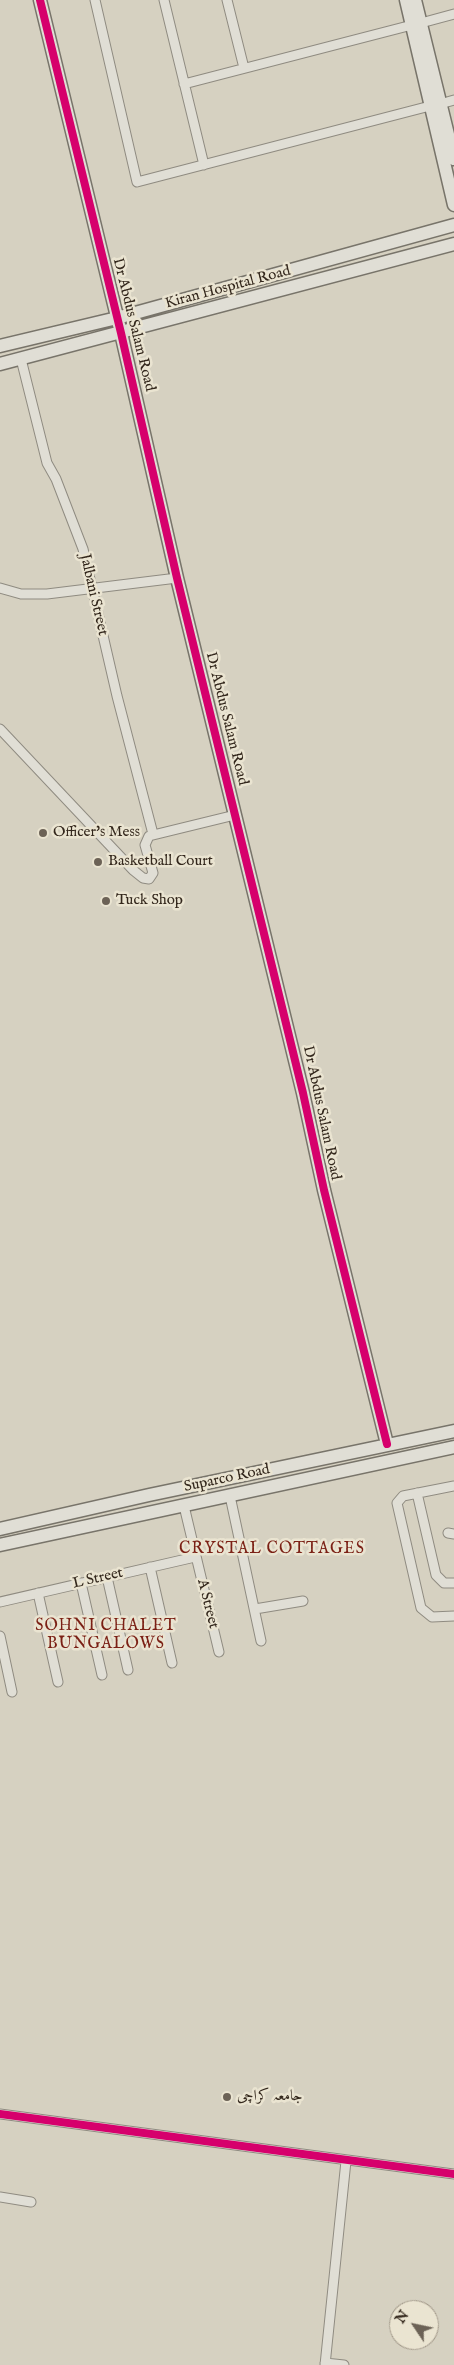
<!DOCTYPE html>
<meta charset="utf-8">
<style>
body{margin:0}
#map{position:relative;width:454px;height:2365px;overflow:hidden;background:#d6d1c1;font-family:"IM FELL English",serif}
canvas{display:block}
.north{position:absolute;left:389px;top:2300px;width:50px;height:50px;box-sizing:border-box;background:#eae4d1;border:1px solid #a19889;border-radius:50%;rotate:304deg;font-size:14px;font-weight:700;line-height:20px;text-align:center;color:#33271c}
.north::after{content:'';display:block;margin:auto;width:18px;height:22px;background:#6c6256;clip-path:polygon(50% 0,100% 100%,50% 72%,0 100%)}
</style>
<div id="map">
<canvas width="454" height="2365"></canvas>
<div class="north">N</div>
</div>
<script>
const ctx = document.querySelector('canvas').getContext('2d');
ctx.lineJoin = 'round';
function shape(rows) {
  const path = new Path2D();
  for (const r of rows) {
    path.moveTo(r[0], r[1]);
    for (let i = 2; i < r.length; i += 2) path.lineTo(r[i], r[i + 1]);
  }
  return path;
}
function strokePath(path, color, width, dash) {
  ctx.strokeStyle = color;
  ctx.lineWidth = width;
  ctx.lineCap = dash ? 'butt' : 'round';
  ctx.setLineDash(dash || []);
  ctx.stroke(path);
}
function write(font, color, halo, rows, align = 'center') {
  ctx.font = font + ' "IM FELL English",Amiri,serif';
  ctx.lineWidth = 5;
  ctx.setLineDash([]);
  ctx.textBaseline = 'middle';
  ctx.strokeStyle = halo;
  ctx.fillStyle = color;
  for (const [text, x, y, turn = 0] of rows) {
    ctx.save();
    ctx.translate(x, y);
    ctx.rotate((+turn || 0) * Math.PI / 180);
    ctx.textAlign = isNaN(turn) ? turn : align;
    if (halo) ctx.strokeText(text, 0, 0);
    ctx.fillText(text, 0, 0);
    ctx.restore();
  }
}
const street = shape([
 [95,0,137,182,430,106],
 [164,0,204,165],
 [227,0,244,68],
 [421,23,454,14],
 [184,84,412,25],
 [440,104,454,100],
 [21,359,47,463,56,479,83,549,117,696,153,834],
 [0,588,21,594,47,594,177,578],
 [0,729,133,870,143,878,149,879,153,873,145,845,149,836,235,815],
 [454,1486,403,1496,397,1503,421,1608,432,1617,454,1616],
 [417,1493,436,1575,444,1583,454,1583],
 [230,1496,261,1641],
 [184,1506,219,1652],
 [448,1533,454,1534],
 [150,1567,172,1663],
 [107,1577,128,1670],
 [81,1583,102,1675],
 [38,1593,58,1682],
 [0,1602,195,1557],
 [255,1609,303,1601],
 [0,1636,12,1692],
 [0,2114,454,2174],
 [0,2197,31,2202],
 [325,2363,344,2365],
 [325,2365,346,2161]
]);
const secondary = shape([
 [40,0,121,333,177,578,303,1093,324,1190,387,1444],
 [406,0,454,205],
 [415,0,454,159],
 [0,346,117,318,454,225],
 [0,364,454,244],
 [0,1529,149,1495,454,1431],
 [0,1545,454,1447]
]);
strokePath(street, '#8f8b81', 11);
strokePath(secondary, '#78746a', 15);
strokePath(street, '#e0ded5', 9);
strokePath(secondary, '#e0ded5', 12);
strokePath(shape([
 [40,0,121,333,177,578,303,1093,324,1190,387,1444],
 [0,2114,454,2174]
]), '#d6006c', 8);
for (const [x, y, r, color] of [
 [43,833,5,"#6c6256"],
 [98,862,5,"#6c6256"],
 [106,901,5,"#6c6256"],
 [227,2097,5,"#6c6256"]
]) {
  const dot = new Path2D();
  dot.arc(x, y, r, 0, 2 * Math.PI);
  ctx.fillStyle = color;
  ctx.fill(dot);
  strokePath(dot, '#eae4d1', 2);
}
write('15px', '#33271c', '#eae4d1', [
 ["Kiran Hospital Road",228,288,-15],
 ["Dr Abdus Salam Road",133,325,76],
 ["Jalbani Street",93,595,77],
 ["Dr Abdus Salam Road",226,719,76],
 ["Dr Abdus Salam Road",321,1113,78],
 ["Suparco Road",227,1479,-12],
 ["L Street",98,1579,-13],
 ["A Street",207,1604,76]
]);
write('15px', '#33271c', '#eae4d1', [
 ["Officer's Mess",53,833],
 ["Basketball Court",108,862],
 ["Tuck Shop",116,901],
 ["جامعہ کراچی",237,2097]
], 'left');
ctx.letterSpacing = '1px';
write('16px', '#7a1f14', '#eae4d1', [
 ["CRYSTAL COTTAGES",272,1550],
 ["SOHNI CHALET",106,1627],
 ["BUNGALOWS",106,1645]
]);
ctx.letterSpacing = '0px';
</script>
